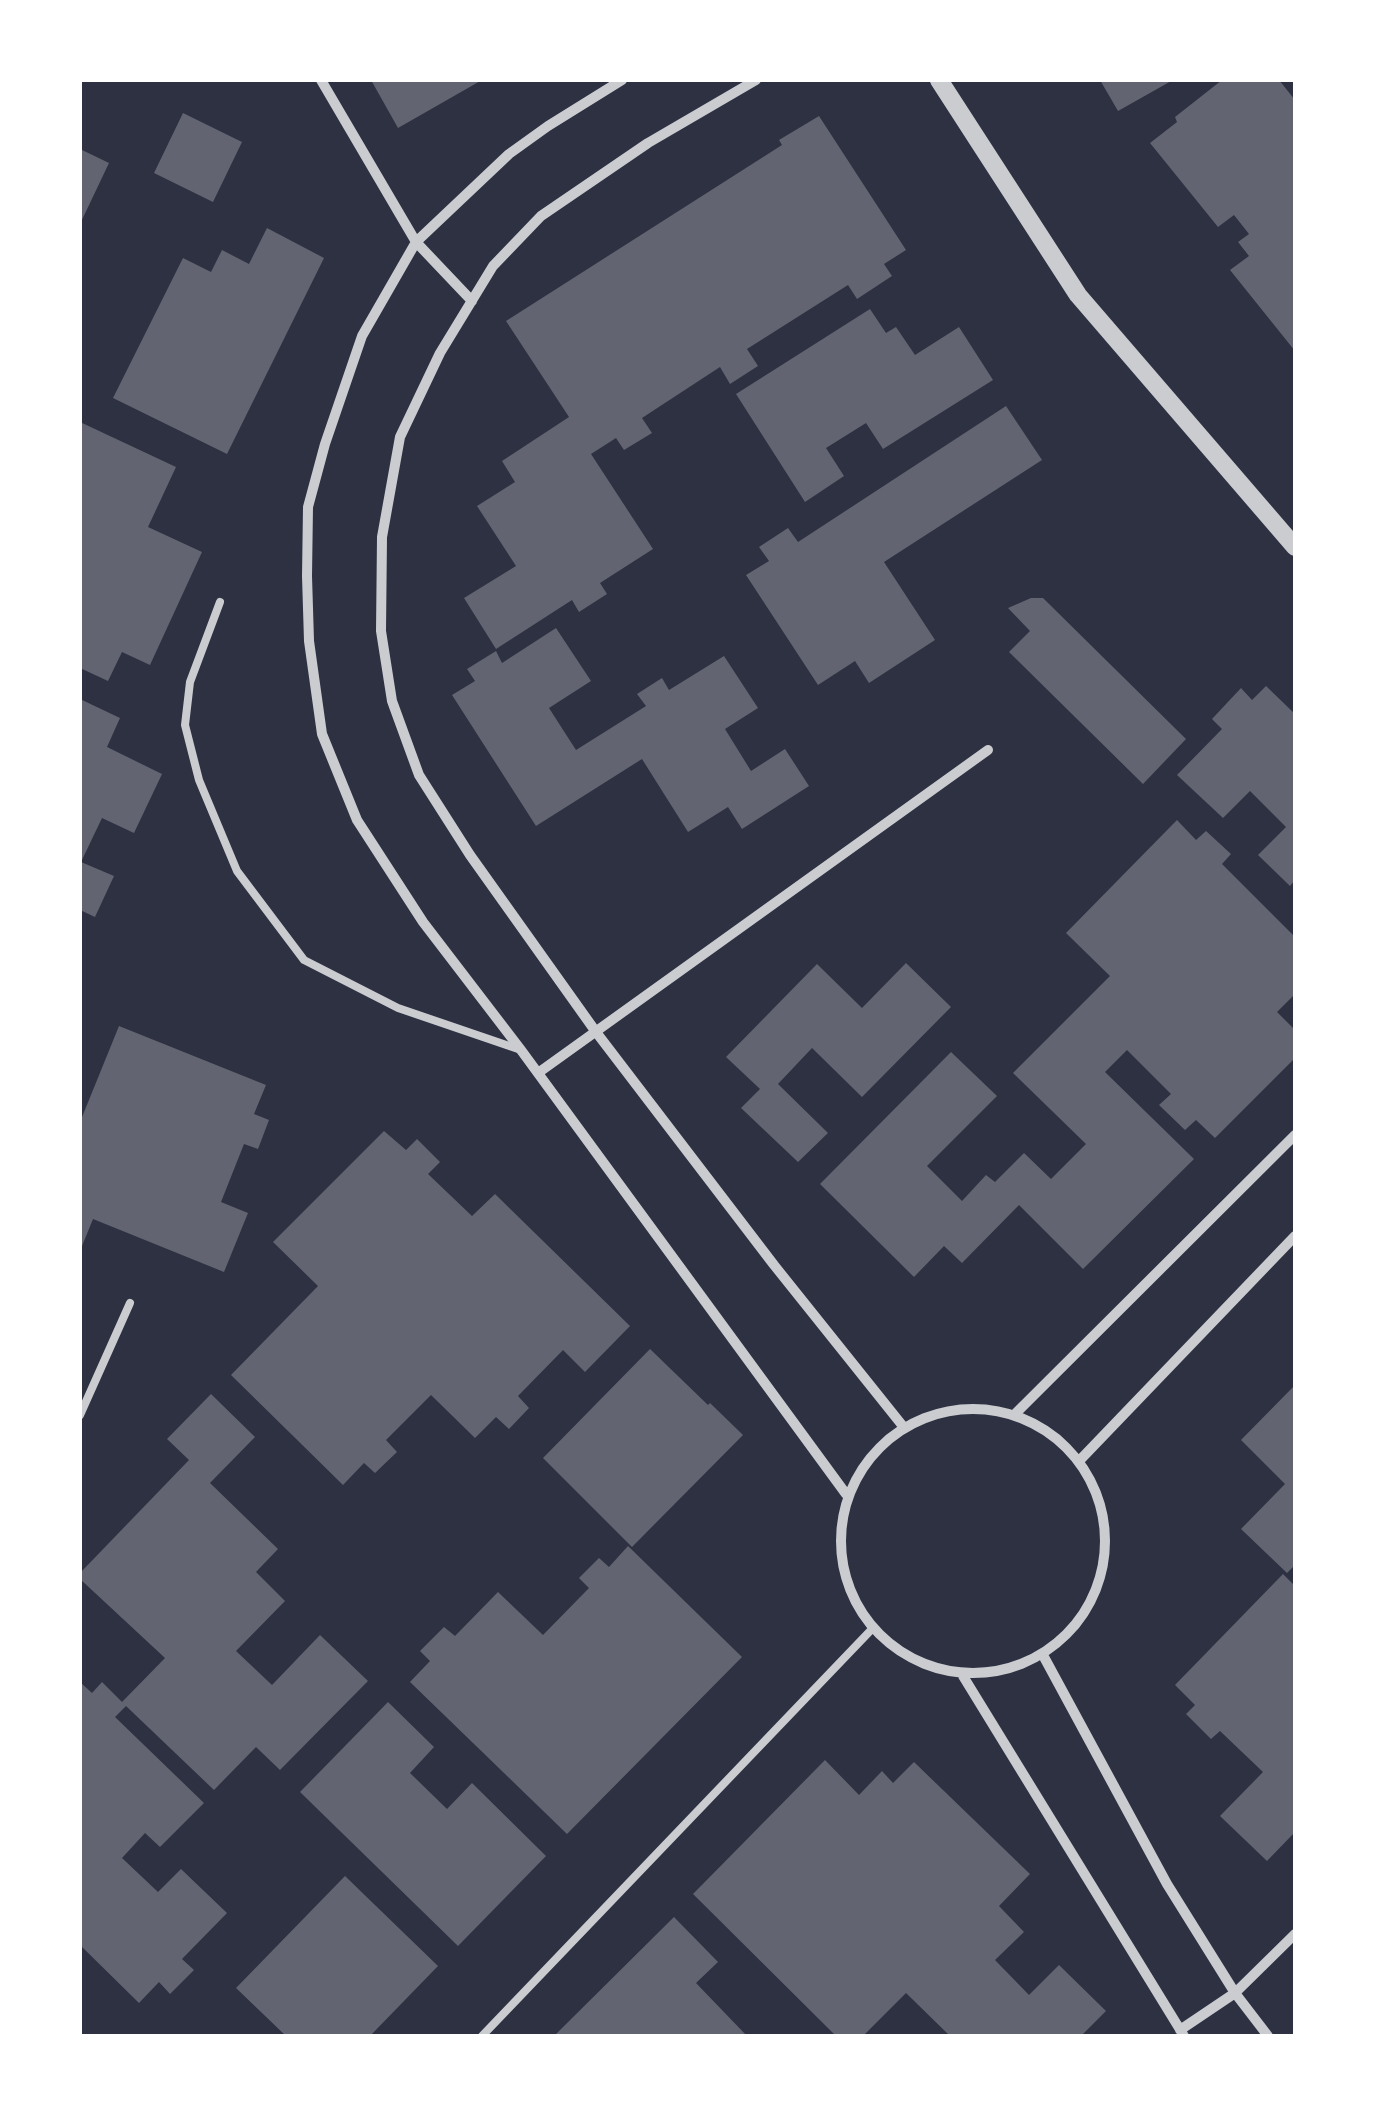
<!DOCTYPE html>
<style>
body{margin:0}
#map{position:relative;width:1375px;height:2116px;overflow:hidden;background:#2d3142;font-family:"DejaVu Sans",sans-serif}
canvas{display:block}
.frame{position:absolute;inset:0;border:82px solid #fff;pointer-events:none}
</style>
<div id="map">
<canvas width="1375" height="2116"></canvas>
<div class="frame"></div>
</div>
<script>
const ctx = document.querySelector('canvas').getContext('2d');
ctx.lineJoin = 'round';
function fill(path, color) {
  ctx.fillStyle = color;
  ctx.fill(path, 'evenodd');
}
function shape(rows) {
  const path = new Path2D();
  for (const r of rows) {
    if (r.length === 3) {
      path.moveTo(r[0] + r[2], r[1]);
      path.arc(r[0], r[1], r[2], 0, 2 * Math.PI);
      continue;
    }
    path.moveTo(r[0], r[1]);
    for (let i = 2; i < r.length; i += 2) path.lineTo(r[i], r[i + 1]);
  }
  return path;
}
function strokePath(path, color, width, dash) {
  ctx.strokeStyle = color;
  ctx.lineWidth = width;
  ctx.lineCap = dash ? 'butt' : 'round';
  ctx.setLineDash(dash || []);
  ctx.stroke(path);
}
fill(shape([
 [371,80,482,80,398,128],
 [1100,80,1173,80,1118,111],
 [1222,80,1279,80,1295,100,1295,351,1230,270,1249,256,1238,242,1249,234,1234,215,1218,227,1150,143,1177,122,1175,117],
 [183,113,242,142,213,202,154,173],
 [819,116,906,250,884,264,892,276,857,299,848,285,747,349,758,366,730,384,720,367,642,418,652,433,624,450,616,438,591,454,653,549,600,583,607,594,579,612,572,600,496,649,464,598,516,566,477,506,515,482,502,461,569,417,506,321,782,145,779,140],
 [80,149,109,163,80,224],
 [267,228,324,258,227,454,113,398,183,258,211,272,222,250,249,264],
 [870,309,886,333,896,327,915,355,959,327,993,380,883,449,866,423,826,448,844,476,805,502,736,394],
 [1006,406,1042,460,884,562,935,640,869,683,855,661,818,685,746,575,769,561,759,547,788,528,798,542],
 [80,422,176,467,148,527,202,552,150,665,122,652,108,681,80,668],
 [1031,598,1043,598,1186,739,1143,784,1009,652,1030,631,1008,608],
 [556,628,591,681,549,708,576,750,646,706,637,694,662,678,669,690,724,656,758,708,725,729,751,771,785,749,809,786,742,829,728,807,688,832,642,759,536,826,452,695,475,681,467,669,496,651,502,663],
 [1266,686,1295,714,1295,880,1290,886,1258,855,1286,827,1250,791,1223,818,1177,775,1222,729,1212,719,1241,688,1252,700],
 [80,699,120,718,107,747,162,774,134,833,102,818,81,862,114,876,95,917,80,910],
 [1177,820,1196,840,1206,831,1231,854,1222,864,1295,937,1295,994,1277,1012,1295,1030,1295,1058,1215,1138,1196,1120,1185,1130,1159,1105,1171,1094,1127,1050,1105,1072,1194,1159,1083,1269,1019,1205,962,1263,944,1246,914,1277,820,1184,951,1052,997,1096,927,1166,962,1201,986,1175,995,1182,1024,1153,1051,1179,1086,1144,1013,1073,1110,976,1066,933],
 [906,963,951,1007,862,1097,812,1048,778,1084,828,1133,798,1162,741,1108,760,1089,726,1057,817,964,862,1008],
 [119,1026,266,1085,254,1114,269,1120,258,1149,244,1144,221,1202,248,1213,224,1272,93,1219,80,1251,80,1122],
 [384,1131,406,1150,417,1139,440,1162,428,1174,472,1216,495,1194,630,1326,585,1372,563,1350,518,1396,529,1408,509,1429,496,1417,475,1438,431,1395,386,1440,397,1452,375,1473,364,1463,343,1485,231,1375,318,1286,273,1242],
 [650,1349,708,1405,710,1403,743,1435,632,1547,543,1458],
 [1295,1385,1295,1565,1287,1573,1241,1529,1285,1484,1241,1440],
 [211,1394,255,1437,210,1483,278,1549,256,1572,285,1601,236,1651,272,1685,320,1635,368,1681,280,1770,256,1747,214,1790,126,1706,115,1717,204,1803,160,1847,145,1833,122,1858,158,1892,181,1869,227,1913,182,1959,194,1970,170,1994,159,1982,139,2003,80,1945,80,1682,92,1693,102,1682,122,1702,165,1658,80,1579,80,1573,189,1460,167,1439],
 [628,1546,742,1657,567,1834,410,1682,430,1661,420,1651,444,1627,455,1636,498,1592,543,1635,589,1588,579,1578,599,1558,609,1567],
 [1283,1574,1295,1586,1295,1832,1267,1861,1220,1816,1263,1772,1220,1731,1211,1739,1186,1714,1195,1705,1175,1685],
 [388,1702,434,1747,410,1773,447,1809,472,1783,546,1856,458,1946,300,1792],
 [825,1760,859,1795,882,1771,893,1783,914,1762,1030,1874,999,1906,1024,1932,995,1960,1029,1995,1059,1965,1106,2011,1081,2036,950,2036,906,1993,863,2036,836,2036,693,1894],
 [345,1876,438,1966,370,2036,286,2036,236,1988],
 [674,1917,718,1962,696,1983,747,2036,554,2036]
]), '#626471');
strokePath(shape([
 [220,602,190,682,185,725,199,780,237,871,304,960,398,1008,521,1050],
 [80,1415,130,1303],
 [482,2036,872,1629]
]), '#caccd0', 8);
strokePath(shape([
 [321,80,416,242,472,301],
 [622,80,548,126,509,154,416,242,362,336,325,444,308,507,307,576,309,641,322,734,357,820,423,922,521,1050,846,1494],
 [756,80,648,143,541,216,493,266,440,353,400,437,382,537,381,631,392,701,419,775,470,855,596,1032,774,1265,902,1425],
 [538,1073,988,750],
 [973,1541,132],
 [1016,1413,1295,1135],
 [1080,1460,1295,1236],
 [1044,1657,1167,1884,1235,1993,1268,2036],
 [963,1676,1184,2036],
 [1180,2030,1235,1993,1295,1934]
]), '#caccd0', 10);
strokePath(shape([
 [939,80,1078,295,1295,547]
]), '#caccd0', 18);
</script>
